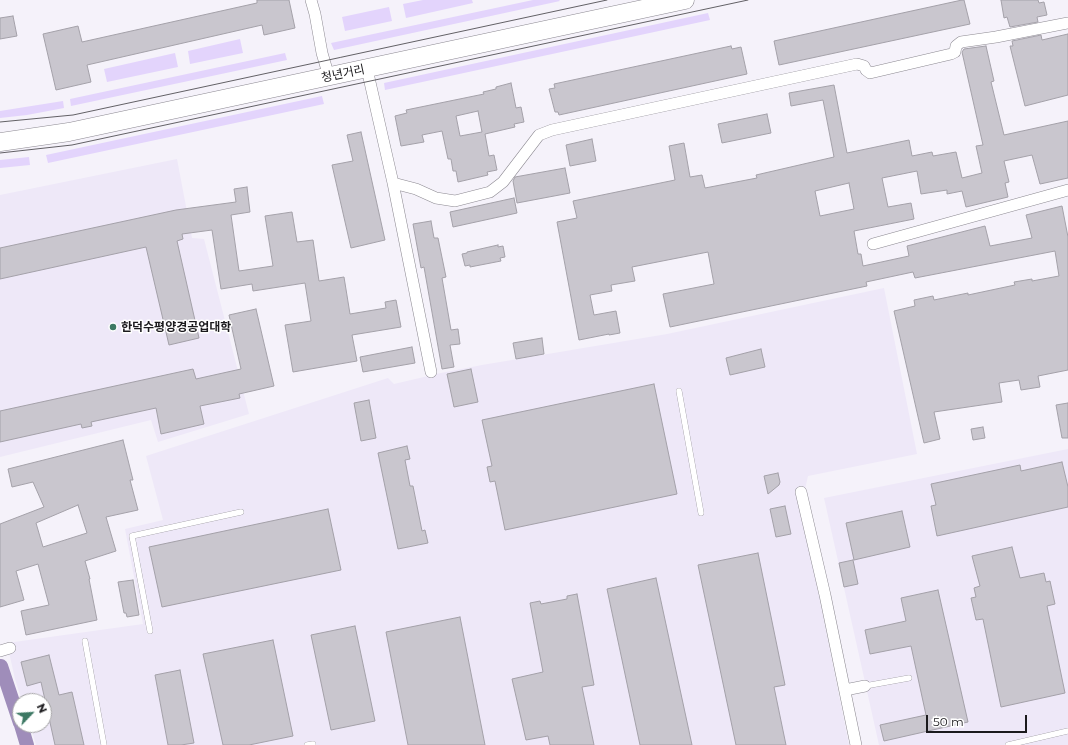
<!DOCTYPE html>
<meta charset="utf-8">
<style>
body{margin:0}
#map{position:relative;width:1068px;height:745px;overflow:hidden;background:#f5f2fa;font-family:Montserrat,sans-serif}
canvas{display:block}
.north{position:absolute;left:12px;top:693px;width:40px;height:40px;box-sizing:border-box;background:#fff;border:1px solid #a4a3a5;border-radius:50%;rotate:65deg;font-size:11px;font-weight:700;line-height:16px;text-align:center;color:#1b1a1d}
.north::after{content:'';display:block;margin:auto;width:14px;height:18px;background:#3c7863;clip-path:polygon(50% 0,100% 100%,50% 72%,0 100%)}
.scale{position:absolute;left:926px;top:715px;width:101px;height:18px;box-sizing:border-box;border:2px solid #1b1a1d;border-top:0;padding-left:5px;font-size:12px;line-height:14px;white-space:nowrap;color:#1b1a1d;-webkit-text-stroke:3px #fff;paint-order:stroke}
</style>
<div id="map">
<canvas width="1068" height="745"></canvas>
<div class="north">N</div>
<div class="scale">50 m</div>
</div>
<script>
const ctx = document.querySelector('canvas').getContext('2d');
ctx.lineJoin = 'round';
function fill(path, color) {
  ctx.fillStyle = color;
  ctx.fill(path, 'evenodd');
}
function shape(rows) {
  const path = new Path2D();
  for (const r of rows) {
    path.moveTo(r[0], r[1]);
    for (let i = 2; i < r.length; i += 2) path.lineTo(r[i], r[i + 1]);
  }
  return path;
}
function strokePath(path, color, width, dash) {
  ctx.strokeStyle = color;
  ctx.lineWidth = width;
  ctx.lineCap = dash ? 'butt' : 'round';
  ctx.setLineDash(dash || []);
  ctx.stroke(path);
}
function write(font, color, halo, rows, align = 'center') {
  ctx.font = font + ' Montserrat,"Noto Sans KR",sans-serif';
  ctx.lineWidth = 3;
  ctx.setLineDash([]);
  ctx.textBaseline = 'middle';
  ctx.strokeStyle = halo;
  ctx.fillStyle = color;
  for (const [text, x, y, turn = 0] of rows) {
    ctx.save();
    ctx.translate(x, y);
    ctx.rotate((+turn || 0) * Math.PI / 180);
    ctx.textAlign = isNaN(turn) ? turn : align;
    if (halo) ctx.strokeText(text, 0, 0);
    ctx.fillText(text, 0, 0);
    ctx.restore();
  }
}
fill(shape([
 [177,159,192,238,204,239,249,414,158,442,151,420,0,457,0,195],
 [884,288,917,454,808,476,801,507,849,745,36,745,30,725,44,725,44,701,22,701,15,679,7,643,143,624,125,529,163,520,146,456,388,378,394,384,441,373,482,365,667,334],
 [1068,449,1068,745,879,745,824,498]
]), '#eee8f8');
fill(shape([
 [423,0,472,0,473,3,406,18,403,4],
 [533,0,559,0,560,1,334,50,331,43],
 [389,7,392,21,345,31,342,17],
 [708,13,710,20,385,90,384,83],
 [240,39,243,53,190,64,188,51],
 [175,53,178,67,107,82,104,69],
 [285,53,287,60,71,106,70,99],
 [322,96,324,104,48,163,46,155],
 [63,101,64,108,27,115,0,118,0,111],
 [29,157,30,165,0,168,0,160]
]), '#e3d4fc');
strokePath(shape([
 [1,666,20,723],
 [21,725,27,745]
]), '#9f8dba', 14);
const building = shape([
 [257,0,289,0,295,28,264,35,262,25,87,65,91,82,56,90,43,34,78,26,82,42,257,3,257,0],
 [962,0,964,0,970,24,779,65,774,41,962,0],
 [1001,0,1038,0,1039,3,1044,2,1047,15,1037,17,1038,22,1010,27,1007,17,1004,18,1001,0],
 [13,16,17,36,0,39,0,18,13,16],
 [1068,34,1068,95,1025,106,1010,46,1013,46,1012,41,1041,35,1042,40,1068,34],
 [731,46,732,49,741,47,747,74,559,115,558,112,555,112,549,89,555,88,554,84,731,46],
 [986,46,994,81,991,82,1004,135,1068,121,1068,178,1040,184,1032,155,1004,161,1009,182,1005,183,1008,197,966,207,962,191,947,194,947,190,921,194,917,171,882,178,888,207,911,203,914,219,854,231,858,254,861,254,863,266,909,256,907,246,985,226,990,246,1032,238,1026,215,1062,206,1068,237,1068,370,1038,376,1040,387,1021,390,1019,380,999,383,1002,402,934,412,940,439,924,443,894,311,915,306,914,300,933,296,934,300,968,293,968,295,1015,285,1014,282,1032,279,1032,281,1059,276,1055,251,915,278,913,272,866,282,867,286,670,327,663,294,714,284,708,252,632,267,635,281,611,285,612,291,590,295,594,315,616,311,620,333,609,335,609,334,579,340,557,222,577,218,573,201,675,180,669,146,684,143,690,177,702,175,705,188,757,178,756,175,834,157,823,100,791,106,789,93,834,85,847,153,909,140,912,156,932,152,933,156,956,152,962,178,982,173,976,146,983,145,962,52,964,49,986,46],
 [849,183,854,209,820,216,815,191,849,183],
 [511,83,516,108,521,107,524,122,514,124,515,127,485,134,489,156,494,155,497,170,487,172,488,175,458,182,456,171,453,171,451,159,448,159,442,131,422,135,424,142,401,146,395,116,407,113,406,110,484,94,483,92,496,89,496,87,511,83],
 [478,111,482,132,460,136,456,116,478,111],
 [767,114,771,133,722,143,718,124,767,114],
 [361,132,385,240,351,248,332,165,353,161,347,135,361,132],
 [592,139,596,161,570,166,566,145,592,139],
 [565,168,570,193,517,203,513,181,515,177,565,168],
 [247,187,250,212,231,215,239,271,273,266,265,216,292,212,297,242,313,240,319,281,344,277,350,314,386,308,385,302,396,300,401,327,352,335,357,361,293,372,285,325,311,321,305,283,253,291,252,284,221,289,212,230,182,234,183,239,177,241,199,338,169,345,146,247,0,279,0,248,176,210,236,202,234,189,247,187],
 [514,198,517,213,453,227,450,212,514,198],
 [431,221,434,238,438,238,446,277,442,278,451,330,458,329,460,344,450,345,454,367,442,369,424,267,421,268,413,224,431,221],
 [498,245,498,247,503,246,505,257,500,258,501,261,470,267,470,265,465,266,462,254,467,253,467,252,498,245],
 [256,309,274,386,239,394,240,398,200,406,204,424,161,434,156,408,91,422,92,426,82,428,81,424,0,442,0,411,193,369,196,379,241,369,229,315,256,309],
 [542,338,544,354,516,359,513,343,542,338],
 [412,347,415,363,363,372,360,357,412,347],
 [761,349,765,367,730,375,726,358,761,349],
 [471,369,478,402,454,407,447,374,471,369],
 [654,384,677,494,505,530,495,481,490,482,487,467,492,466,482,420,654,384],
 [369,400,376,438,361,441,354,403,369,400],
 [1068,403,1068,438,1062,438,1056,405,1068,403],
 [983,427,985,438,973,440,971,429,983,427],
 [123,440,133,480,130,480,138,510,106,517,116,551,85,561,90,579,89,579,97,620,26,635,21,611,49,605,38,564,16,571,24,600,0,607,0,524,44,507,33,482,12,487,8,469,123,440],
 [78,505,87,533,43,547,36,523,78,505],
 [407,446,410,459,405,460,410,486,413,486,422,531,425,530,428,543,398,549,378,453,407,446],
 [1062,462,1068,487,1068,507,937,536,931,506,936,505,931,484,1020,465,1021,471,1062,462],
 [778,473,780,482,779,485,768,494,764,476,778,473],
 [785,506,791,534,776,537,770,509,785,506],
 [328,509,341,570,162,607,149,547,328,509],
 [902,511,910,547,854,560,846,523,902,511],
 [1012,547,1020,578,1044,573,1046,582,1050,581,1055,604,1047,606,1065,693,1001,707,983,619,976,620,971,598,976,597,974,588,980,586,972,556,1012,547],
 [758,553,785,685,774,687,786,745,736,745,698,565,758,553],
 [853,560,858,584,844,587,839,563,853,560],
 [656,578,692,745,640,745,607,589,656,578],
 [133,580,139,615,127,617,126,613,124,613,118,582,133,580],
 [938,590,968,722,884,741,880,725,926,715,911,646,870,654,865,630,906,621,901,598,938,590],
 [577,594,594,685,582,687,594,745,550,745,548,736,526,740,512,679,543,672,530,603,540,601,541,604,567,599,567,596,577,594],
 [460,617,485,745,408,745,386,632,460,617],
 [355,626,375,721,331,730,311,635,355,626],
 [273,640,293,736,249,745,223,745,203,654,273,640],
 [49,655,59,695,72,692,84,745,55,745,41,682,27,686,21,662,49,655],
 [180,670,194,743,181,745,168,745,155,675,180,670]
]);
fill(building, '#c9c6ce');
strokePath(building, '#a4a1a9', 1);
const service = shape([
 [679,391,701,513],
 [150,631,132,536,241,512],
 [85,641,104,745],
 [865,686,909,678],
 [307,745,313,744],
 [1008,745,1068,731]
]);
const minor = shape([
 [311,0,315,14,322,53,329,77],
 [367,69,393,183,431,372],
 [393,183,416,189,436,198,455,201,490,192,503,182,539,135,552,130,857,64,864,66,866,70,870,73,951,54,955,52,956,46,961,42,996,37,1068,23],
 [873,244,1068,190],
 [801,492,825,595,856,745],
 [0,651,10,648],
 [845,690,865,686]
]);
const primary = shape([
 [0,142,69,132,685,0]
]);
strokePath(service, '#8c8991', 6);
strokePath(minor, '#8c8991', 12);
strokePath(primary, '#8c8991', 19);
strokePath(service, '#fff', 5.5);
strokePath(minor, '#fff', 11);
strokePath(primary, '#fff', 18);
strokePath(shape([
 [0,122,73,115,607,0],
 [0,153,72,145,748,0]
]), '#626065', 1);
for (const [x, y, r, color] of [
 [113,327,4,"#3c7863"]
]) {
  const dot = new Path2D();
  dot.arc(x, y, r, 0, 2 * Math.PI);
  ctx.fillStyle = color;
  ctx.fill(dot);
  strokePath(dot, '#fff', 1.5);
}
write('12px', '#1b1a1d', '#fff', [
 ["청년거리",343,74,-12]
]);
write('bold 12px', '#1b1a1d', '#fff', [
 ["한덕수평양경공업대학",121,327]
], 'left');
</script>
